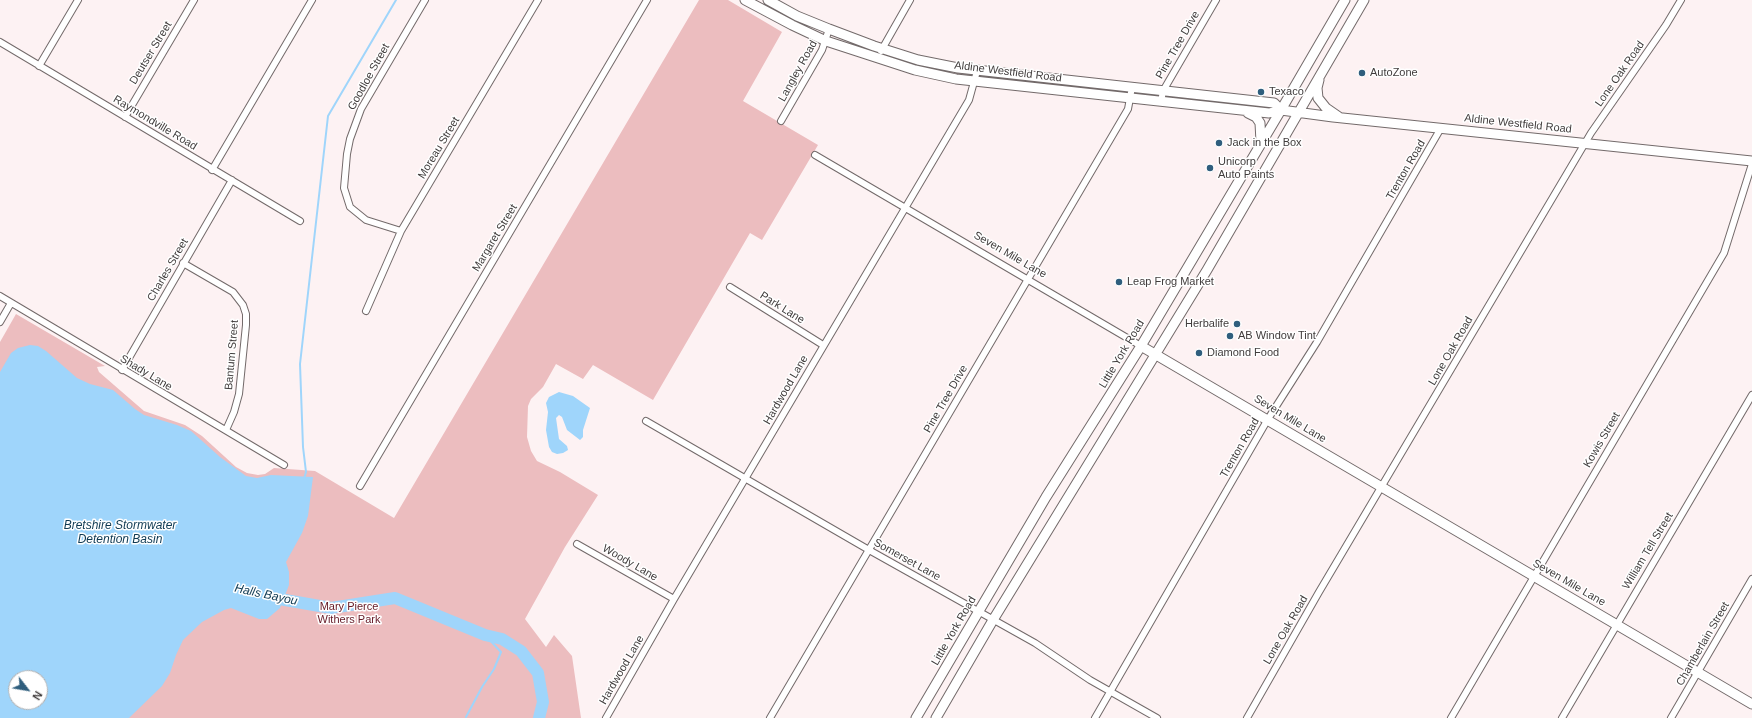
<!DOCTYPE html>
<style>
body{margin:0}
#map{position:relative;width:1752px;height:718px;overflow:hidden;background:#fdf2f3;font-family:Helvetica,sans-serif}
canvas{display:block}
.north{position:absolute;left:8px;top:670px;width:40px;height:40px;box-sizing:border-box;background:#fff;border:1px solid #b3b1b1;border-radius:50%;rotate:121deg;font-size:11px;font-weight:700;line-height:16px;text-align:center;color:#403c3c}
.north::after{content:'';display:block;margin:auto;width:14px;height:18px;background:#2f5e7d;clip-path:polygon(50% 0,100% 100%,50% 72%,0 100%)}
</style>
<div id="map">
<canvas width="1752" height="718"></canvas>
<div class="north">N</div>
</div>
<script>
const ctx = document.querySelector('canvas').getContext('2d');
ctx.lineJoin = 'round';
function fill(path, color) {
  ctx.fillStyle = color;
  ctx.fill(path, 'evenodd');
}
function shape(rows) {
  const path = new Path2D();
  for (const r of rows) {
    path.moveTo(r[0], r[1]);
    for (let i = 2; i < r.length; i += 2) path.lineTo(r[i], r[i + 1]);
  }
  return path;
}
function strokePath(path, color, width, dash) {
  ctx.strokeStyle = color;
  ctx.lineWidth = width;
  ctx.lineCap = dash ? 'butt' : 'round';
  ctx.setLineDash(dash || []);
  ctx.stroke(path);
}
function write(font, color, halo, rows, align = 'center') {
  ctx.font = font + ' Helvetica,sans-serif';
  ctx.lineWidth = 3;
  ctx.setLineDash([]);
  ctx.textBaseline = 'middle';
  ctx.strokeStyle = halo;
  ctx.fillStyle = color;
  for (const [text, x, y, turn = 0] of rows) {
    ctx.save();
    ctx.translate(x, y);
    ctx.rotate((+turn || 0) * Math.PI / 180);
    ctx.textAlign = isNaN(turn) ? turn : align;
    if (halo) ctx.strokeText(text, 0, 0);
    ctx.fillText(text, 0, 0);
    ctx.restore();
  }
}
fill(shape([
 [699,0,728,0,782,32,743,101,818,145,762,240,750,233,653,400,593,365,583,379,556,364,543,387,531,399,528,406,527,437,531,451,537,461,560,472,598,495,565,547,525,619,546,647,554,635,572,656,581,718,0,718,0,342,16,314,105,366,97,367,99,372,144,411,185,425,202,436,236,467,247,473,258,475,265,474,274,468,315,471,394,518],
 [16,678,40,678,40,702,16,702]
]), '#ecbdbf');
fill(shape([
 [30,345,38,346,46,351,77,378,90,384,113,390,135,409,144,415,177,425,191,431,220,457,246,476,257,478,271,475,313,477,308,516,302,533,286,562,289,572,289,585,280,608,267,619,259,619,231,608,224,610,202,622,183,640,176,655,170,673,162,686,129,718,0,718,0,372,11,353,18,348],
 [16,678,40,678,40,702,16,702],
 [559,392,573,396,590,408,583,430,583,437,580,440,567,430,562,417,559,415,556,418,559,439,567,446,568,450,563,453,557,454,552,452,549,447,546,430,548,412,546,403,549,397]
]), '#9fd5fb');
strokePath(shape([
 [304,479,306,472,303,447,300,364,328,116,396,0],
 [466,717,482,687,494,669,501,652,485,635]
]), '#9fd5fb', 2);
strokePath(shape([
 [268,597,331,608,395,598,485,635,502,639,521,651,538,673,543,702,539,718]
]), '#9fd5fb', 12);
const street = shape([
 [0,42,300,221],
 [881,51,910,0],
 [39,66,78,0],
 [1161,102,1163,91,1216,0],
 [125,117,194,0],
 [781,121,822,50,829,29],
 [815,155,1141,346],
 [212,170,312,0],
 [401,231,366,220,350,207,344,188,347,154,350,139,361,109,425,0],
 [183,263,233,292,243,305,246,314,246,325,239,394,234,412,226,430],
 [730,287,823,345],
 [0,296,284,465],
 [366,311,401,231,538,0],
 [0,322,11,303],
 [122,370,232,180],
 [646,421,869,550,1035,643,1090,680,1157,718],
 [360,486,647,0],
 [577,544,674,599],
 [606,718,674,599,969,100,977,71],
 [770,718,1128,109,1132,87],
 [1095,718,1268,419,1317,342,1441,128],
 [1247,718,1319,592,1591,133,1666,25,1681,0],
 [1451,718,1724,253,1752,164],
 [1562,718,1752,395],
 [1671,718,1752,579]
]);
const secondary = shape([
 [745,0,792,25,826,41,915,70,956,79,1269,113,1281,110,1333,117,1752,161],
 [768,0,797,16,829,29,874,46,918,60,958,68,1274,103,1281,110],
 [1319,80,1317,88,1318,98,1326,108,1339,117],
 [1248,113,1256,117,1260,123,1261,142],
 [1141,346,1752,704],
 [916,718,1046,497,1141,346,1281,110,1345,0],
 [936,718,993,620,1207,270,1364,0]
]);
strokePath(street, '#736a6a', 8);
strokePath(secondary, '#736a6a', 11);
strokePath(street, '#fff', 6);
strokePath(secondary, '#fff', 9);
for (const [x, y, r, color] of [
 [1362,73,4,"#2f5e7d"],
 [1261,92,4,"#2f5e7d"],
 [1219,143,4,"#2f5e7d"],
 [1210,168,4,"#2f5e7d"],
 [1119,282,4,"#2f5e7d"],
 [1237,324,4,"#2f5e7d"],
 [1230,336,4,"#2f5e7d"],
 [1199,353,4,"#2f5e7d"]
]) {
  const dot = new Path2D();
  dot.arc(x, y, r, 0, 2 * Math.PI);
  ctx.fillStyle = color;
  ctx.fill(dot);
  strokePath(dot, '#fff', 1.5);
}
write('11px', '#403c3c', '#fff', [
 ["Pine Tree Drive",1178,45,-60],
 ["Deutser Street",151,53,-59],
 ["Langley Road",798,71,-61],
 ["Aldine Westfield Road",1008,72,7],
 ["Lone Oak Road",1620,74,-55],
 ["Goodloe Street",369,77,-61],
 ["Raymondville Road",155,123,31],
 ["Aldine Westfield Road",1518,124,6],
 ["Moreau Street",439,148,-59],
 ["Trenton Road",1406,170,-60],
 ["Margaret Street",495,238,-59],
 ["Seven Mile Lane",1010,255,30],
 ["Charles Street",168,270,-60],
 ["Park Lane",782,308,32],
 ["Lone Oak Road",1451,351,-60],
 ["Little York Road",1122,354,-59],
 ["Bantum Street",232,355,-85],
 ["Shady Lane",146,373,31],
 ["Hardwood Lane",786,390,-60],
 ["Pine Tree Drive",946,399,-60],
 ["Seven Mile Lane",1290,419,31],
 ["Kowis Street",1602,440,-60],
 ["Trenton Road",1240,448,-60],
 ["William Tell Street",1648,551,-59],
 ["Somerset Lane",907,560,29],
 ["Woody Lane",630,563,30],
 ["Seven Mile Lane",1569,583,30],
 ["Lone Oak Road",1286,630,-60],
 ["Little York Road",954,631,-60],
 ["Chamberlain Street",1703,644,-60],
 ["Hardwood Lane",622,670,-60]
]);
write('11px', '#403c3c', '#fff', [
 ["AutoZone",1370,73],
 ["Texaco",1269,92],
 ["Jack in the Box",1227,143],
 ["Unicorp",1218,162],
 ["Auto Paints",1218,175],
 ["Leap Frog Market",1127,282],
 ["Herbalife",1229,324,"right"],
 ["AB Window Tint",1238,336],
 ["Diamond Food",1207,353]
], 'left');
write('11px', '#651a26', '#fff', [
 ["Mary Pierce",349,607],
 ["Withers Park",349,620]
]);
write('italic 12px', '#0f3a53', '#fff', [
 ["Bretshire Stormwater",120,526],
 ["Detention Basin",120,540],
 ["Halls Bayou",266,595,12]
]);
</script>
